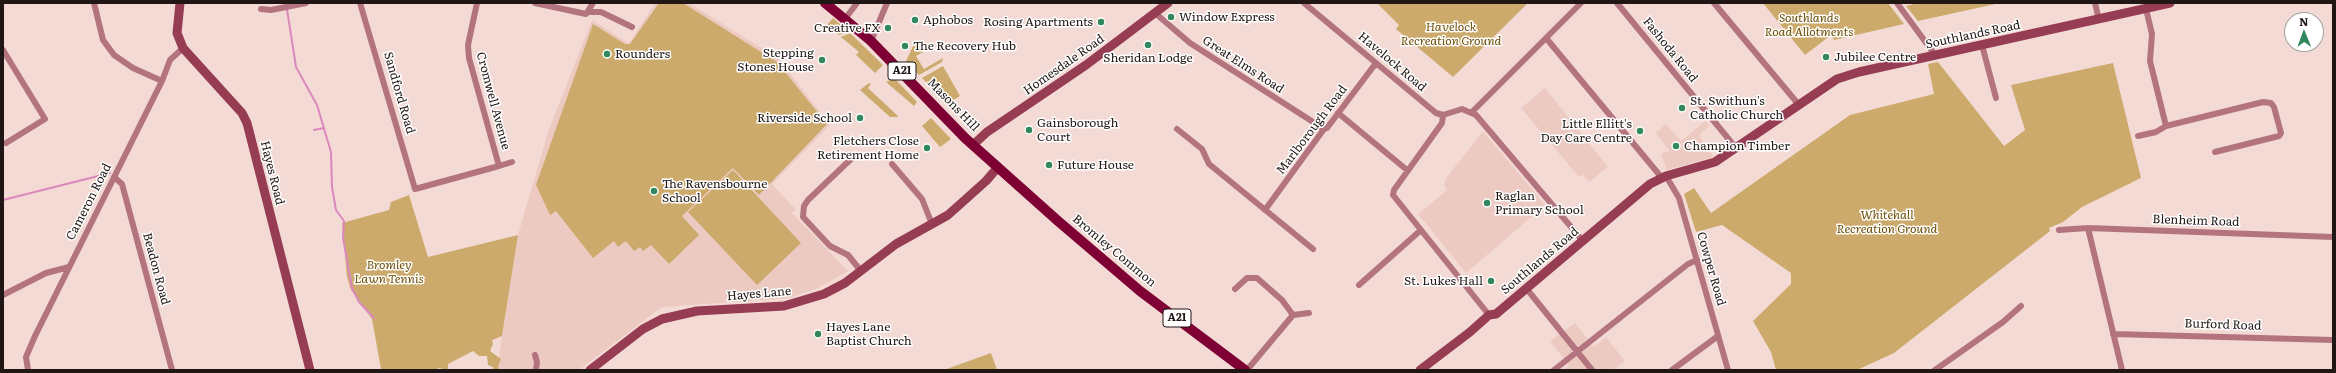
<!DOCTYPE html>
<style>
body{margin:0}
#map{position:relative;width:2336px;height:373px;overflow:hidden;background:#f4dad4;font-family:Literata,serif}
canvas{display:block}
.frame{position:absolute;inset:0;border:4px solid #201715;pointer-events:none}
.north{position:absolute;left:2284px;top:12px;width:40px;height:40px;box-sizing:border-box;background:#fff;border:1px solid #a6a2a1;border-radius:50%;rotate:359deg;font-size:11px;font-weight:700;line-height:16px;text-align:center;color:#201715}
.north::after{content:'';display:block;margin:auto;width:14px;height:18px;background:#32885c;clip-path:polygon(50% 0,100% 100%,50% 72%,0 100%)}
</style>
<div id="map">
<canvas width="2336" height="373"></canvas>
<div class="frame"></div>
<div class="north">N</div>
</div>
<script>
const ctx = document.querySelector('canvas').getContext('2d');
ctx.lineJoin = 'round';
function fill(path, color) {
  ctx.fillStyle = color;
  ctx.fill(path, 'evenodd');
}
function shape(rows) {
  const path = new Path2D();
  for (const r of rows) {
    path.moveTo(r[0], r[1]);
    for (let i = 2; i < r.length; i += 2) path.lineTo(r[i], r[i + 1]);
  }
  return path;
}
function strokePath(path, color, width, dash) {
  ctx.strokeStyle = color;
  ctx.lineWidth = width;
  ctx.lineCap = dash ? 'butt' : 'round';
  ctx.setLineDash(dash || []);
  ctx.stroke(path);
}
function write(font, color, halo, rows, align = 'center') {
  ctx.font = font + ' Literata,serif';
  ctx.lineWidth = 3;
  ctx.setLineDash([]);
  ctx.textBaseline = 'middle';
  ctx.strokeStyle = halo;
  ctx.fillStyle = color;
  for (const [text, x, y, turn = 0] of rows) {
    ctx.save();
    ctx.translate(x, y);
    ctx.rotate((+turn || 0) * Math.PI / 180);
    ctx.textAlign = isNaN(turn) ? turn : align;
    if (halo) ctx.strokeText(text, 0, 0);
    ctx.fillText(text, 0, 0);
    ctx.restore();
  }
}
fill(shape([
 [655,3,689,3,779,59,830,125,772,184,796,210,792,213,848,271,816,289,789,298,662,307,579,370,497,370,518,235,548,132,592,20,628,43,630,42],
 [1545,88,1608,167,1589,182,1583,175,1579,177,1521,108],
 [1705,121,1709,126,1700,134,1700,136,1713,157,1667,170,1661,154,1670,151,1656,133,1666,124,1681,141],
 [1483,131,1545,205,1466,273,1418,214,1447,190,1444,184,1447,177],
 [1575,323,1594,347,1606,337,1625,361,1613,370,1564,370,1569,366,1550,341]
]), '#eccac2');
fill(shape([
 [659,3,683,3,777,62,827,124,759,195,733,168,682,216,699,235,669,264,651,245,643,251,640,247,634,251,626,241,618,247,614,241,593,258,556,211,550,215,536,185,593,24,625,44,630,44],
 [1377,3,1528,3,1453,77,1396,29,1399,25],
 [1763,3,1888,3,1904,24,1834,40,1831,35,1805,55],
 [1918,3,2000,3,1918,21,1906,6],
 [833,18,848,31,848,32,839,35,827,25],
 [850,33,883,65,875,73,856,55,859,52,841,37],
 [916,40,923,52,916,56,924,69,943,58,942,62,919,75,906,61],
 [1938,62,2004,146,2025,130,2011,85,2113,63,2141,178,2082,207,2063,222,2049,228,2050,231,1894,353,1857,370,1776,370,1771,352,1753,321,1791,284,1791,273,1722,225,1696,232,1684,194,1694,188,1711,213,1850,115,1934,94,1928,64],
 [943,66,960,96,947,104,922,78],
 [890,80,896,80,917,102,914,106,886,82],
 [869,83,871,84,868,88,898,116,897,117,890,117,860,90],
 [931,118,951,139,940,147,922,126],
 [733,170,801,243,757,285,688,212],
 [409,195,428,257,518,235,502,336,492,340,493,344,490,351,501,359,498,367,500,370,493,370,493,367,488,365,487,356,479,356,473,351,448,364,448,370,439,368,435,370,381,369,372,319,351,290,347,277,342,223,389,210,391,202],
 [991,353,997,370,944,370]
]), '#ccaa6c');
strokePath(shape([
 [286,3,296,67,317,105,331,152,332,187,336,210,344,221,343,238,352,288,359,302,374,318],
 [314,130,324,128],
 [3,200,110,173]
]), '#db88bd', 2);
strokePath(shape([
 [94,3,103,40,114,55,133,68,162,81],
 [360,3,415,189,499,166,469,58,468,45,477,3],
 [535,3,586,14,593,3],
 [1304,3,1436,113,1443,115,1462,109,1476,115,1583,241],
 [1617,3,1736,148],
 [1714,3,1799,105],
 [1897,3,1935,55],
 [2095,3,2099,20],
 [261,9,271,10,306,3],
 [2146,9,2152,34,2150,61,2166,126,2263,102,2271,103,2274,107,2281,133,2279,136,2215,152],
 [589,12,601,12,632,27],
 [1155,13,1190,43,1324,129],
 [845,19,857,3],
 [1546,38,1662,178],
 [871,41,887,3],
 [1982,45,1996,98],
 [3,50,45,119,6,143],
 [1472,112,1581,3],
 [1338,113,1407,170],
 [1443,115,1442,123,1394,190,1393,195,1489,315],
 [1177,129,1202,149,1209,164,1313,249],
 [2138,136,2156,132,2166,126],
 [851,159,808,200,804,206,803,217,830,246,848,255,861,271],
 [892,164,922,199,932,224],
 [499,166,512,162],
 [1666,176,1679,198,1728,370],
 [114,177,122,184,172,370],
 [1265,210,1324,129,1327,128,1376,63],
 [2088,228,2122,370],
 [2059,230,2088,228,2333,237],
 [1359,285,1421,230],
 [1526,288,1592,370],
 [1235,289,1247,278,1257,278,1282,300,1293,315,1247,370],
 [3,295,46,273,69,267],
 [1293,315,1309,313],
 [2113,334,2333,340],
 [535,355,537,362,536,370],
 [28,370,26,357,35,336,162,81,170,60,183,48],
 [1554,370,1688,264,1697,260],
 [1672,370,1718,336],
 [1935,370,2003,322,2021,306]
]), '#b37480', 6);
strokePath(shape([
 [180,3,177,33,183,48,242,113,247,123,310,370],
 [973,145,987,132,1086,65,1168,3],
 [590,370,643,329,662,319,697,311,784,306,824,294,845,283,896,244,948,215,986,181,998,167],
 [1420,370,1470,332,1489,315,1496,314,1650,184,1666,176,1715,162,1837,79,1859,72,2170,3]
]), '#963c53', 9);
strokePath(shape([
 [825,3,871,41,965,138,1058,221,1140,291,1245,370]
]), '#7e0034', 10);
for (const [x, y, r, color] of [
 [1171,17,4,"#32885c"],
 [915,20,4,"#32885c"],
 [1101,22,4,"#32885c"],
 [888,28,4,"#32885c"],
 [1148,45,4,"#32885c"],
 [905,46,4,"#32885c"],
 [607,54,4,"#32885c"],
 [1826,57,4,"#32885c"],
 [822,60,4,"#32885c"],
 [1682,108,4,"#32885c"],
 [860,118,4,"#32885c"],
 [1029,130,4,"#32885c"],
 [1640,131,4,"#32885c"],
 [1676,146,4,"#32885c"],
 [927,148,4,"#32885c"],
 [1049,165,4,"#32885c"],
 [654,191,4,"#32885c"],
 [1487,203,4,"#32885c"],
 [1491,281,4,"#32885c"],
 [818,334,4,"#32885c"]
]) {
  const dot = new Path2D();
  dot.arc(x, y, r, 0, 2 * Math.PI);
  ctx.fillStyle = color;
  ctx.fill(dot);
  strokePath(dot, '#fff', 1.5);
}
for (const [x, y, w] of [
 [902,71,28],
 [1177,318,28]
]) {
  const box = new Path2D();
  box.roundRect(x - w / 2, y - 9, w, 18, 3);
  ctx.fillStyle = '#fff';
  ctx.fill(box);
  strokePath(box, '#201715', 1);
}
write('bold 11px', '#201715', null, [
 ["A21",902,71],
 ["A21",1177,318]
]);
write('12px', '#201715', '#fff', [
 ["Window Express",1179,17],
 ["Aphobos",923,20],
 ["Rosing Apartments",1093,22,"right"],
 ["Creative FX",880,28,"right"],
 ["The Recovery Hub",913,46],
 ["Stepping",814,53,"right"],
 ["Stones House",814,67,"right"],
 ["Rounders",615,54],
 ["Jubilee Centre",1834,57],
 ["Sheridan Lodge",1148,58,"center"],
 ["St. Swithun's",1690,101],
 ["Catholic Church",1690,115],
 ["Riverside School",852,118,"right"],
 ["Gainsborough",1037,123],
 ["Court",1037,137],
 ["Little Ellitt's",1632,124,"right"],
 ["Day Care Centre",1632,138,"right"],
 ["Fletchers Close",919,141,"right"],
 ["Retirement Home",919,155,"right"],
 ["Champion Timber",1684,146],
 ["Future House",1057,165],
 ["The Ravensbourne",662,184],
 ["School",662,198],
 ["Raglan",1495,196],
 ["Primary School",1495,210],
 ["St. Lukes Hall",1483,281,"right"],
 ["Hayes Lane",826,327],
 ["Baptist Church",826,341]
], 'left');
write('italic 12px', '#6e4f06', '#fff', [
 ["Southlands",1809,18],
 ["Road Allotments",1809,32],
 ["Havelock",1451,27],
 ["Recreation Ground",1451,41],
 ["Whitehall",1887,215],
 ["Recreation Ground",1887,229],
 ["Bromley",389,265],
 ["Lawn Tennis",389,279]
]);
write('12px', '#201715', '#fff', [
 ["Southlands Road",1973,35,-12],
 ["Fashoda Road",1670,50,51],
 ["Havelock Road",1392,62,40],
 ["Homesdale Road",1064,65,-35],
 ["Great Elms Road",1243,65,33],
 ["Sandford Road",399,93,74],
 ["Cromwell Avenue",493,101,75],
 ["Masons Hill",953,105,46],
 ["Marlborough Road",1312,130,-53],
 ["Hayes Road",272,173,76],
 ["Cameron Road",89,202,-63],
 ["Blenheim Road",2196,221,2],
 ["Bromley Common",1114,251,40],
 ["Southlands Road",1540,261,-40],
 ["Beadon Road",156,269,75],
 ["Cowper Road",1711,269,74],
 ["Hayes Lane",759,294,-5],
 ["Burford Road",2223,325,2]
]);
</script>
